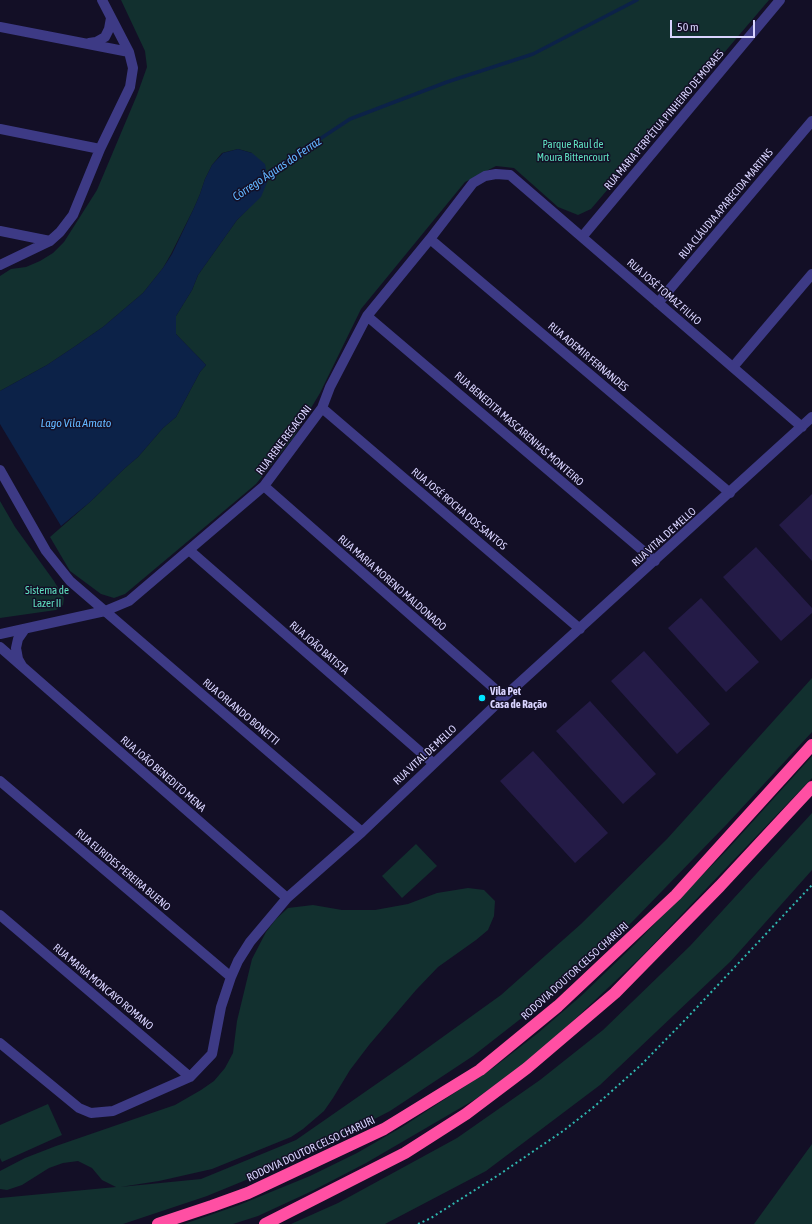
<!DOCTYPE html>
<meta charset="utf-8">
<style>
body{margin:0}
#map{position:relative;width:812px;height:1224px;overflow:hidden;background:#130f26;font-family:"Asap Condensed",sans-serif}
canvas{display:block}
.scale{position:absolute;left:670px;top:20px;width:85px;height:18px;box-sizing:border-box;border:2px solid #d9d4ff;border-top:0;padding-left:5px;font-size:12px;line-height:14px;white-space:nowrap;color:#d9d4ff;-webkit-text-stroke:3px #130f26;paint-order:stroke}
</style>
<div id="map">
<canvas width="812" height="1224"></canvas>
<div class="scale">50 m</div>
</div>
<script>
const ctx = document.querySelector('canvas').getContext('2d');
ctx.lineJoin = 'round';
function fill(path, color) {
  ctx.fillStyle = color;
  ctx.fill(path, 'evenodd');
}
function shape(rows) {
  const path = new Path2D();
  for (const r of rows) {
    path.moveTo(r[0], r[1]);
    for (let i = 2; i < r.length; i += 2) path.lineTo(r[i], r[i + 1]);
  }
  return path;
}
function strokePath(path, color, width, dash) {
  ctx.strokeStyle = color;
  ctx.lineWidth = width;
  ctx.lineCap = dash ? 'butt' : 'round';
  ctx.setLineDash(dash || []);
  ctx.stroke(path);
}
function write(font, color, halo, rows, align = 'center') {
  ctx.font = font + ' "Asap Condensed",sans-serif';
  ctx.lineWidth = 3;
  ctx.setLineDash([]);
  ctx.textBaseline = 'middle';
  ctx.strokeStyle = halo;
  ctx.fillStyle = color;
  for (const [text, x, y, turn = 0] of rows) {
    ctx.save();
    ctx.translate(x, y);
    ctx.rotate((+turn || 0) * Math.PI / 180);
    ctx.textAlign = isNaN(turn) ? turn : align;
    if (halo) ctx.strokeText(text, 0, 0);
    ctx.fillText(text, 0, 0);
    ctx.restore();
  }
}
fill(shape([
 [121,0,769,0,591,209,578,215,558,207,514,168,496,166,465,182,361,309,320,393,293,438,256,484,125,594,114,598,101,594,70,571,50,537,90,502,125,468,138,457,163,428,176,417,200,372,206,365,176,334,176,316,192,290,198,275,237,220,248,209,252,153,238,149,222,153,212,165,205,179,200,194,194,208,171,254,163,268,143,293,103,327,74,347,47,365,0,391,0,276,11,269,26,267,40,261,53,253,64,242,97,190,137,95,147,67,145,51],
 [0,501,15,527,54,581,64,598,63,605,56,610,0,618],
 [812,678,812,732,727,824,632,922,555,992,473,1056,390,1111,297,1159,207,1196,123,1224,0,1224,0,1198,116,1187,102,1180,92,1168,78,1161,63,1163,49,1168,22,1185,7,1190,0,1189,0,1171,25,1158,56,1146,175,1105,201,1090,214,1081,225,1068,233,1053,237,1021,252,959,266,932,276,919,288,908,313,905,342,910,375,910,408,904,437,893,468,888,484,890,495,901,494,916,488,930,476,940,438,967,416,990,369,1045,350,1070,333,1098,324,1111,303,1129,291,1137,212,1169,159,1181,120,1187,201,1179,296,1140,408,1062,501,995,581,924,667,839],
 [812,756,812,778,642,956,559,1034,519,1068,474,1100,366,1163,312,1191,258,1216,233,1224,184,1224,239,1205,310,1176,357,1153,402,1127,493,1068,538,1033,581,996,635,944,727,850],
 [812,813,812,870,731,961,600,1085,486,1171,385,1224,291,1224,338,1203,457,1138,540,1080,603,1030,690,946],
 [416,844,437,866,402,898,382,876],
 [48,1104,62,1135,2,1162,0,1158,0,1125],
 [812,1144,812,1224,754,1224]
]), '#12302f');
fill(shape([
 [238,149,252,153,265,164,268,180,261,197,237,220,198,275,192,290,176,316,176,334,206,365,200,372,176,417,163,428,138,457,125,468,90,502,61,526,0,424,0,391,47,365,74,347,103,327,143,293,163,268,172,254,194,208,200,194,205,179,212,165,223,153]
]), '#0c2248');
strokePath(shape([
 [264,176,350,119,447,82,533,54,637,0]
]), '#0c2248', 3.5);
fill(shape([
 [812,494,812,561,779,525],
 [756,547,812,608,812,613,781,641,723,577],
 [701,598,759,662,726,692,668,628],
 [644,651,710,724,677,754,611,681],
 [590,701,656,774,623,804,556,731],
 [533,751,608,833,575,863,500,781]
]), '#241b47');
strokePath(shape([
 [418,1224,431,1218,500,1174,563,1131,595,1106,641,1065,685,1020,812,885]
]), '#2fb8b0', 2, [2, 3]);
strokePath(shape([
 [0,27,129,52],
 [89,43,96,42,105,37,109,29,111,18],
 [0,129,100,149],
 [0,231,50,241],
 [582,237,780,0],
 [430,239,730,493],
 [0,265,50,241,60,232,73,215,100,149,130,87,133,68,129,52,102,0],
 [658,303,812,121],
 [367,316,655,561],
 [733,367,812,274],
 [322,408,580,629],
 [0,470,46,551,70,581,362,832],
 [264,486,504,697],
 [189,550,433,763],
 [0,634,105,611,129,601,264,486,322,408,330,387,367,316,430,239,473,183,485,176,496,174,510,175,802,427],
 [0,647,287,898],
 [22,666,18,659,16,648,18,639,25,629],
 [0,781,231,977],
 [0,915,190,1077],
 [0,1043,79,1108,91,1113,113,1111,190,1077,212,1054,221,1007,231,977,238,961,250,942,287,898,362,832,504,697,812,417]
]), '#3d3a85', 10);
strokePath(shape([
 [158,1224,212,1206,248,1193,384,1129,480,1070,558,1006,676,895,812,745],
 [265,1224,405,1153,466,1114,527,1068,615,993,720,886,812,787]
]), '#ff4fa3', 12);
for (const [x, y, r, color] of [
 [482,698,4,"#00e5ff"]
]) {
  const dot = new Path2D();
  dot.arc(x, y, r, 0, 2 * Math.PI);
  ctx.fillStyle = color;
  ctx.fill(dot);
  strokePath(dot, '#130f26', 1.5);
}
write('11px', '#d9d4ff', '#130f26', [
 ["RUA MARIA PERPÉTUA PINHEIRO DE MORAES",664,120,-50],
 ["RUA CLÁUDIA APARECIDA MARTINS",726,204,-50],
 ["RUA JOSÉ TOMAZ FILHO",664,292,41],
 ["RUA ADEMIR FERNANDES",588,357,40],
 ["RUA BENEDITA MASCARENHAS MONTEIRO",519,429,41],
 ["RUA RENE REGACONI",284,440,-53],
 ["RUA JOSÉ ROCHA DOS SANTOS",459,509,40],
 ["RUA VITAL DE MELLO",664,537,-42],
 ["RUA MARIA MORENO MALDONADO",392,583,41],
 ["RUA JOÃO BATISTA",319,648,41],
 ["RUA ORLANDO BONETTI",241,712,40],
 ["RUA VITAL DE MELLO",425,755,-43],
 ["RUA JOÃO BENEDITO MENA",163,774,41],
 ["RUA EURIDES PEREIRA BUENO",123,870,40],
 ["RODOVIA DOUTOR CELSO CHARURI",575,971,-42],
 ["RUA MARIA MONCAYO ROMANO",103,987,40],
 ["RODOVIA DOUTOR CELSO CHARURI",311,1149,-25]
]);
write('11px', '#5fe0c0', '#130f26', [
 ["Parque Raul de",573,145],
 ["Moura Bittencourt",573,158],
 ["Sistema de",47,591],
 ["Lazer II",47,604]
]);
write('bold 11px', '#d9d4ff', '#130f26', [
 ["Vila Pet",490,692],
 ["Casa de Ração",490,705]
], 'left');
write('italic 12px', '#62b6ff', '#130f26', [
 ["Córrego Águas do Ferraz",277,169,-34],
 ["Lago Vila Amato",76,423]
]);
</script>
